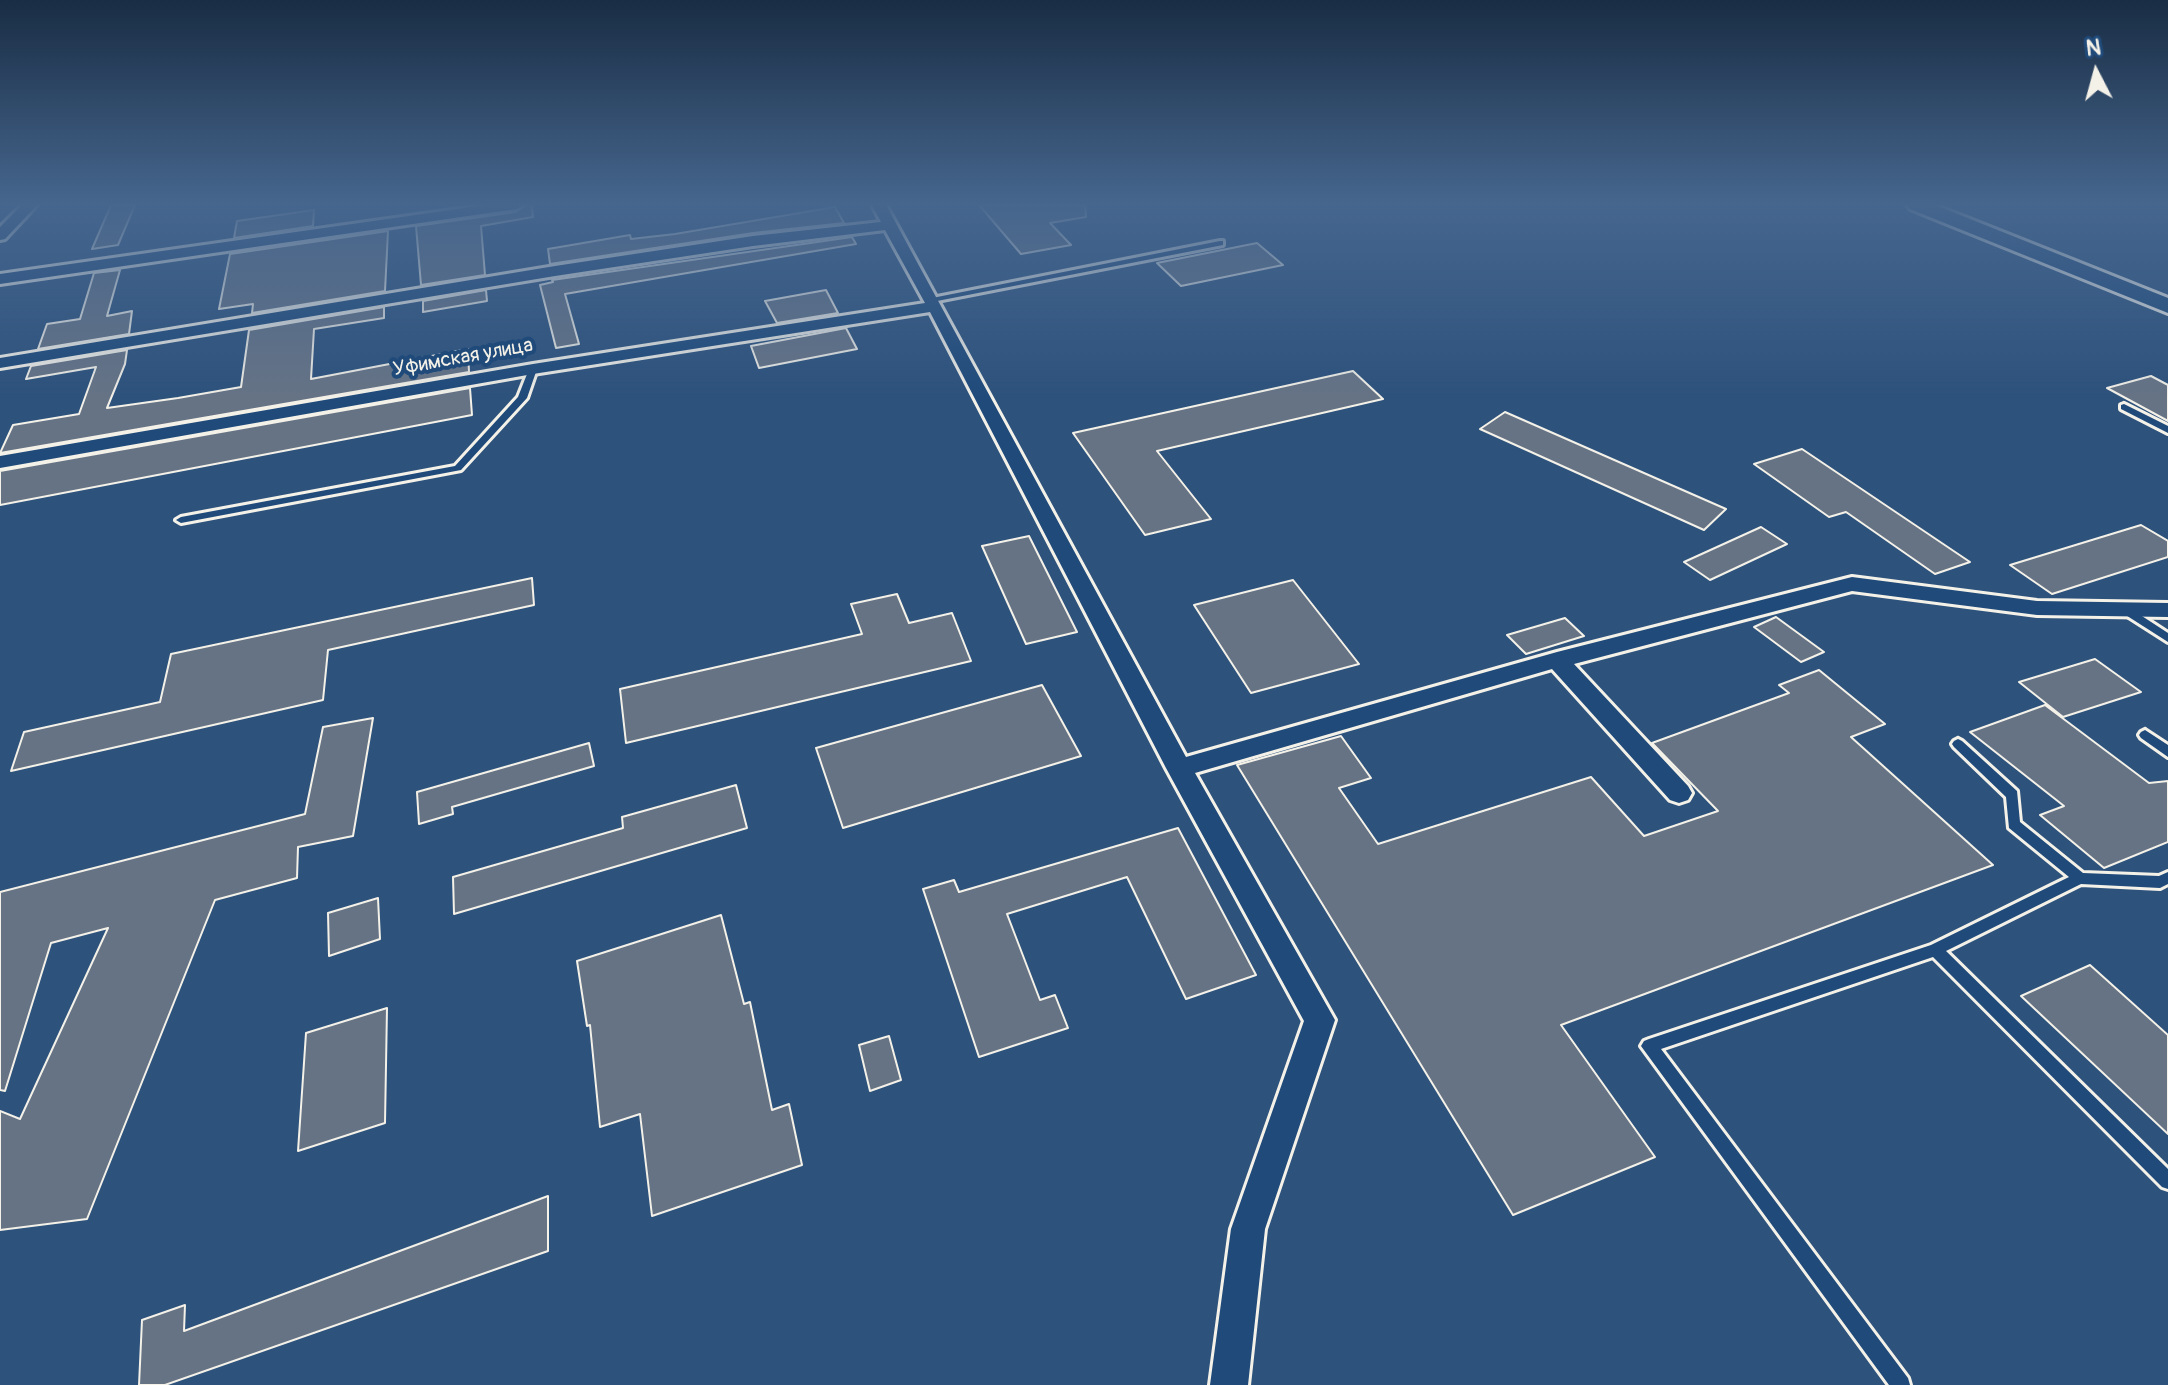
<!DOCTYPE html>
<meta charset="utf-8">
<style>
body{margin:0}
#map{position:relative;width:2168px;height:1385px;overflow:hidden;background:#2d527c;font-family:Pangolin,sans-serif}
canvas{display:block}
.north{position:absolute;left:2056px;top:32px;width:80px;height:80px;-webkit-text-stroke:6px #1f4a7a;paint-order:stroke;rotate:354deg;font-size:22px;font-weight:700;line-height:32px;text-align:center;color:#f4f1e8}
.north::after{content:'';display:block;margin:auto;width:28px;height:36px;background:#f4f1e8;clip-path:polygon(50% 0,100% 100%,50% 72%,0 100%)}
</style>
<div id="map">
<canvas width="2168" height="1385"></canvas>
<div class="north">N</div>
</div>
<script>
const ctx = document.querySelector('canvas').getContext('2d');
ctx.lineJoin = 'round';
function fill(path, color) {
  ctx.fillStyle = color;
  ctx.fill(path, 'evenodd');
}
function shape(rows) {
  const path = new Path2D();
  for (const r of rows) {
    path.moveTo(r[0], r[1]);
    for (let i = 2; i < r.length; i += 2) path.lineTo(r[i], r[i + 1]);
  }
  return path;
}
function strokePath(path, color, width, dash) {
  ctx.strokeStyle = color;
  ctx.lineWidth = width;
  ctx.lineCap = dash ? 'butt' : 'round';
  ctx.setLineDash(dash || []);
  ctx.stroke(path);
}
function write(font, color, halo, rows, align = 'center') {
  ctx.font = font + ' Pangolin,sans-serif';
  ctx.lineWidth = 8;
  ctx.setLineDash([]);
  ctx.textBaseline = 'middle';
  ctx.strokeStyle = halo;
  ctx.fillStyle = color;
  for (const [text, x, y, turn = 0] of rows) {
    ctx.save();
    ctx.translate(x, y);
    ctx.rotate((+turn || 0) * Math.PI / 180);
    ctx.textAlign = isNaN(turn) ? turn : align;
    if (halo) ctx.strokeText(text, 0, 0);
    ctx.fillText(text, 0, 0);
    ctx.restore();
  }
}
const building = shape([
 [111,205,135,205,118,245,92,249,111,205],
 [526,205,532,205,533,217,481,226,485,275,421,285,416,226,516,212,526,205],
 [979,205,1085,205,1086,217,1050,223,1071,245,1021,254,979,205],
 [835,207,844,223,753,233,550,264,548,249,630,235,631,239,675,234,835,207],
 [314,210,313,226,234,238,237,221,314,210],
 [388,231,385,291,252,313,253,304,219,309,230,254,388,231],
 [852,237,856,244,565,294,579,344,556,348,540,285,553,282,552,280,852,237],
 [1257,243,1283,265,1181,286,1157,263,1257,243],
 [120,270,107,316,132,311,129,334,38,349,47,324,80,319,94,273,120,270],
 [486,290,487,301,423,312,423,301,486,290],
 [826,290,838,313,777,323,765,301,826,290],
 [384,307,384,318,314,329,311,379,468,349,469,372,0,453,13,425,79,414,96,367,26,379,31,366,127,350,125,364,107,408,178,398,241,387,249,330,384,307],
 [846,328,857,349,759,368,751,346,846,328],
 [1353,371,1383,399,1157,451,1211,519,1145,535,1073,433,1353,371],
 [2151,376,2168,385,2168,421,2107,388,2151,376],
 [470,388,472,415,0,505,0,471,470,388],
 [1505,412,1726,509,1704,530,1480,429,1505,412],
 [1802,449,1970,562,1935,574,1846,512,1829,517,1754,464,1802,449],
 [2141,525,2168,541,2168,557,2052,594,2010,565,2141,525],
 [1761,527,1787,544,1710,580,1684,562,1761,527],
 [1029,536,1077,632,1026,644,982,546,1029,536],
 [532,578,534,605,328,650,323,700,11,771,24,732,160,702,171,654,532,578],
 [1293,580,1359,664,1251,693,1194,605,1293,580],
 [897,594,909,623,952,613,971,661,626,743,620,689,862,634,851,604,897,594],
 [1776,617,1824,652,1801,662,1754,627,1776,617],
 [1565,618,1584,636,1526,654,1507,635,1565,618],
 [2095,659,2141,692,2063,717,2019,682,2095,659],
 [1819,670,1885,724,1851,737,1993,865,1561,1025,1655,1157,1513,1215,1237,765,1341,736,1371,778,1339,788,1378,844,1591,777,1644,836,1718,811,1652,743,1789,693,1779,685,1819,670],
 [1042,685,1081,756,843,828,816,748,1042,685],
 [2045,705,2149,783,2168,781,2168,842,2104,868,2040,815,2064,806,1970,732,2045,705],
 [373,718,353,836,298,847,297,878,215,900,87,1219,0,1230,0,1111,20,1119,108,928,51,943,5,1091,0,1090,0,892,305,814,323,727,373,718],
 [589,743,594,766,452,807,453,814,419,824,417,792,589,743],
 [736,785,747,828,454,914,453,877,623,828,622,817,736,785],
 [1178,828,1256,975,1186,999,1127,877,1007,914,1040,1000,1055,995,1068,1028,979,1057,923,889,954,880,959,892,1178,828],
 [378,898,380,939,329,956,328,913,378,898],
 [721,915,744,1004,750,1002,772,1110,789,1104,802,1165,652,1216,640,1114,600,1127,590,1025,587,1026,577,961,721,915],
 [2090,965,2168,1035,2168,1134,2021,996,2090,965],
 [387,1008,385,1123,298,1151,306,1033,387,1008],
 [889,1036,901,1080,870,1091,859,1045,889,1036],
 [548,1196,548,1251,165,1385,139,1385,142,1320,185,1305,184,1331,548,1196]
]);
fill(building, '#667385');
strokePath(building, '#f4f1e8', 2);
const lane = shape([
 [1220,241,1223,241,1223,245,932,302,928,300,932,298,1220,241],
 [533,366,537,369,527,398,461,470,181,523,176,520,181,517,455,466,518,397,529,369,533,366],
 [2124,404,2168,426,2168,433,2121,409,2121,405,2124,404],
 [2125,605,2168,633,2168,642,2121,612,2119,609,2125,605],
 [2145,730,2168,745,2168,757,2141,738,2139,735,2141,732,2145,730],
 [1958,739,1962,741,2017,791,2020,822,2083,873,2159,876,2168,872,2168,884,2160,888,2081,884,1946,951,2168,1169,2168,1189,2162,1187,1933,957,1661,1049,1908,1378,1910,1385,1889,1385,1641,1046,1644,1041,1649,1039,1931,945,2069,877,2009,828,2006,797,1954,747,1952,744,1954,741,1958,739]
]);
const street = shape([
 [22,205,37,205,5,239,0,240,0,227,22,205],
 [486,205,523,205,516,209,0,284,0,274,486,205],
 [872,205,886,205,1186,757,1557,652,1852,577,2037,601,2168,603,2168,617,2037,615,1852,591,1574,664,1688,786,1692,793,1688,800,1679,803,1670,800,1552,669,1195,773,1335,1020,1265,1229,1248,1385,1210,1385,1231,1229,1304,1021,1166,768,930,312,533,374,0,468,0,456,533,364,925,303,885,230,753,246,555,276,0,368,0,358,555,266,753,236,881,222,872,205]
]);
const secondary = shape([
 [1907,205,1935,205,2168,298,2168,313,1910,209,1907,205]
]);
strokePath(lane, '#f4f1e8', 6);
strokePath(street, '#f4f1e8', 6);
strokePath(secondary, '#f4f1e8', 6);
fill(lane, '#1f4a7a');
fill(street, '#1f4a7a');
fill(secondary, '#1f4a7a');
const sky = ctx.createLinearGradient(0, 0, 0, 399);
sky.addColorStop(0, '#192d44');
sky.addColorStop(0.51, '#46668e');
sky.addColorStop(1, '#46668e00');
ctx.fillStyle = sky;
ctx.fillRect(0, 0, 2168, 399);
write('20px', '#f4f1e8', '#1f4a7a', [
 ["Уфимская улица",463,358,-10]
]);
</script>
